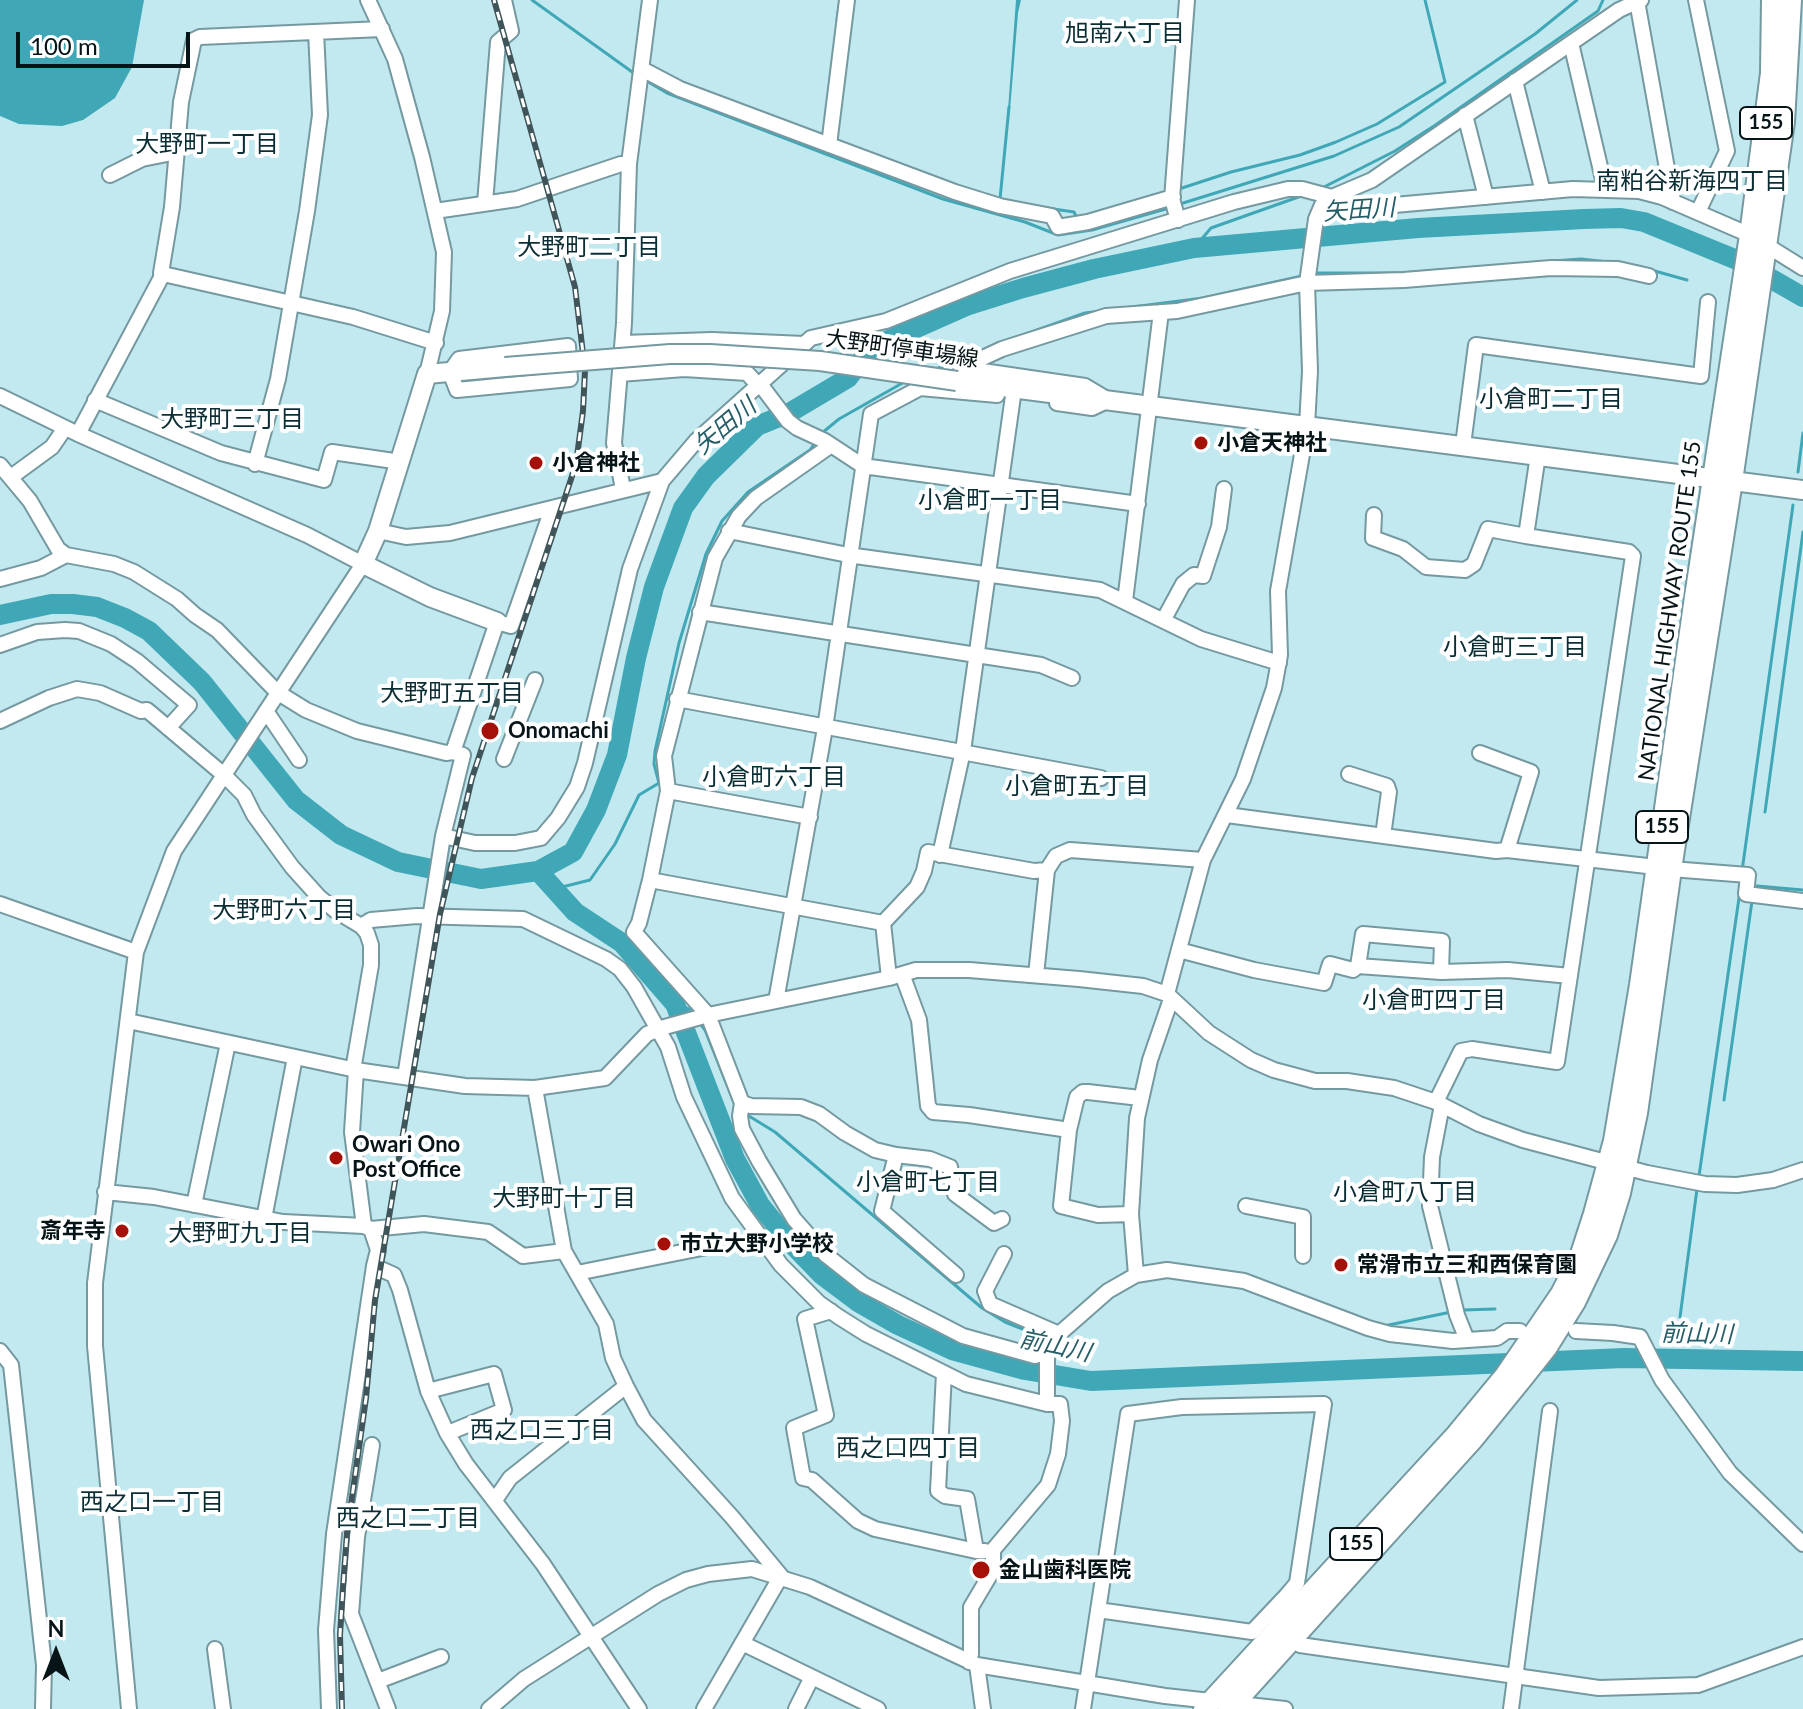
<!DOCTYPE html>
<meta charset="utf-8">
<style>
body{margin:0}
#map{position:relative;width:1803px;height:1709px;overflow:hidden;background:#c3e9f0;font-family:Lato,sans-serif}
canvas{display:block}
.north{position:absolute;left:16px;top:1613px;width:80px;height:80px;-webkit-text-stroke:6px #fff;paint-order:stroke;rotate:0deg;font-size:22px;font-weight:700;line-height:32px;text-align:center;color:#061417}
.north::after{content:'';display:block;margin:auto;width:28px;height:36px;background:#061417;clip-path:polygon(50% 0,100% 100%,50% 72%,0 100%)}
.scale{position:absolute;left:16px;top:32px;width:174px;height:36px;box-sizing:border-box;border:4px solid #061417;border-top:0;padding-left:10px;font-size:24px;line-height:28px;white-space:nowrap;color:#061417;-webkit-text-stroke:6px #fff;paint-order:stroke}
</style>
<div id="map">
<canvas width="1803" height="1709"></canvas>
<div class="north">N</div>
<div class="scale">100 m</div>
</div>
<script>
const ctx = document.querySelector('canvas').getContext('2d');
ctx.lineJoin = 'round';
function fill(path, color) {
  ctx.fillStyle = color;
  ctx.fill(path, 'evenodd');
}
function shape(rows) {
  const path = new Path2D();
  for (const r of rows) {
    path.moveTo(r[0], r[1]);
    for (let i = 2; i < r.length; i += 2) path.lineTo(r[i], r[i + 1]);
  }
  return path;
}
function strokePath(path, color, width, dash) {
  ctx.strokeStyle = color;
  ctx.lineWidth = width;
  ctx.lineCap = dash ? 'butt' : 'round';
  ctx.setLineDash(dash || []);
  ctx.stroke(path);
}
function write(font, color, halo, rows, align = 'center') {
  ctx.font = font + ' Lato,"Noto Sans JP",sans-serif';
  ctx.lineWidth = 8;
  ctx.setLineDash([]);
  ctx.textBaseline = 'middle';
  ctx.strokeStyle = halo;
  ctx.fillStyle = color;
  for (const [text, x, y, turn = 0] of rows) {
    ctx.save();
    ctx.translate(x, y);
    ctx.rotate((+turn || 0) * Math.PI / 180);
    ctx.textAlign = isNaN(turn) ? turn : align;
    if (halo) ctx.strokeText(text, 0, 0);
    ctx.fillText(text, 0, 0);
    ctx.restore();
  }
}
fill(shape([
 [0,0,144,0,132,67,115,98,83,120,62,126,19,124,0,116],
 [1016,0,1021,0,1018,13,1010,110,1008,110]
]), '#40a7b7');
strokePath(shape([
 [532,0,635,74],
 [837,20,840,0],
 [645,80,667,93,943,199,1025,222,1058,235,1092,230,1169,208],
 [1322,188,1395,151,1434,126,1598,11,1603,0],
 [1179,189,1231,172,1300,155,1336,142,1377,124,1445,82,1425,0],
 [1000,199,1009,107],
 [1180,204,1334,156,1399,127,1535,34,1577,0],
 [1040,207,1074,212,1077,218],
 [1194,248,1211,228,1304,195],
 [1553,261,1581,259,1617,263],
 [1637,266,1687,280],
 [1314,273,1401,273,1478,267],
 [1006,341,1085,313,1203,298,1302,276],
 [936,369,995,345],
 [822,433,839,419,906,381],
 [1798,472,1803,433],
 [1765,812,1803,532],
 [1742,871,1793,505],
 [1757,886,1803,890],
 [554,889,590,880,615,844,639,795,659,783,654,764,655,751,679,643,706,554,722,521,748,492,810,450,815,443],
 [675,1004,689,1009,692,1013],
 [699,1022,705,1030,737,1110],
 [1724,1100,1752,901],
 [744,1113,775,1132,982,1308,1005,1322,1040,1336,1051,1337],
 [1699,1176,1740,891],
 [1193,1267,1245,1274],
 [1093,1295,1123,1275],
 [1327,1305,1372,1322],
 [1463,1310,1495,1309],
 [1680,1317,1697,1189],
 [1384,1326,1451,1312],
 [1470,1333,1498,1331]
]), '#40a7b7', 3);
strokePath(shape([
 [0,615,51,604,73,604,97,607,125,618,149,631,202,682,296,800,341,835,398,862,481,879,538,871,573,852,596,810,617,755,636,658,654,587,683,508,706,476,757,426,789,413,848,378,871,348,966,306,1023,288,1094,269,1194,248,1418,228,1584,219,1621,218,1644,222,1742,262,1803,297],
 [538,871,575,912,622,943,675,1004,735,1159,760,1205,788,1240,822,1275,858,1302,898,1325,952,1350,1025,1370,1091,1381,1624,1358,1803,1361]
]), '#40a7b7', 20);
const minor = shape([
 [368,0,395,59,422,157,444,252,442,311,427,374],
 [1696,0,1727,151,1698,212],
 [1637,1,1673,202],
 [1571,43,1605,188],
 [642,69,680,89,955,192,1000,206,1052,216,1058,227,1088,222,1173,197],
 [1515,81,1543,192],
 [1465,115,1486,197],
 [829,145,847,0],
 [110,175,142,159,177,152],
 [1332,197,1346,203,1372,207,1573,189,1639,191,1662,197,1750,235,1803,268],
 [1332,197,1372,180,1619,10,1641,0],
 [485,203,498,42,511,31,504,0],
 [435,211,517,199,621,164,629,164],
 [1178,220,1172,199,1187,0],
 [163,274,353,317,436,343],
 [623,343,712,340,804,344],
 [568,346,570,379,457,390,450,372,459,359,568,346],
 [961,368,1002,349,1106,316,1177,311,1307,283,1404,280,1551,268,1618,269,1649,276],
 [962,368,1085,386,1105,398],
 [620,374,684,369,747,373,758,385],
 [760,384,788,421,797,428,825,441,863,466,1138,504],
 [0,396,78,434,307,535,363,564,174,851,136,952,95,1283,95,1346,129,1709],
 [95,400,221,453,324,480,332,452,401,462],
 [1057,403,1092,408,1109,400],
 [78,434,163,274,161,273,172,207,181,102,194,40,200,37,382,29],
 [1463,445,1476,345,1701,376,1708,302],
 [830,446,756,498,739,516,715,558,664,756,668,791,650,880,639,923,634,932,708,1015,742,1103,751,1106,801,1107,819,1114,845,1133,875,1150,896,1155],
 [255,464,278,379,307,211,320,115,316,32],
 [0,465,30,501,58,549,66,555,114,564,134,572,177,599,195,615,217,630,277,692,306,710,357,731,446,753,453,752,497,622,511,626,552,509],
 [11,477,52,447,65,428],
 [623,489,614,443,624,323,629,164,650,0],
 [1374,515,1373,538,1403,549,1426,567,1465,570,1474,564,1488,529,1526,536],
 [378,531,406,537,450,533,662,481,696,441,811,338,886,321,1010,271,1234,202,1288,189,1302,189,1332,197,1322,205,1316,219,1307,283,1310,371,1307,426,1278,591,1280,655,1274,688,1243,779,1203,860,1167,994],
 [729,531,848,555,1100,590,1201,639,1279,663],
 [0,579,41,568,66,555],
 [1125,601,1161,312],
 [700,612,1041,665,1072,678],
 [1164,619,1183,584,1194,575,1203,576,1219,527,1224,489],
 [0,645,37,632,65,630,79,631,111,644,137,661,189,705,168,728],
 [677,699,1101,778],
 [266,711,299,760],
 [0,721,49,698,77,689,100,693,141,711,147,710,224,775,244,795,254,815,292,867,319,897,336,911,361,926,367,933,371,945,371,965,353,1070],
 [453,752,463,755,443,836,475,843,515,843,541,838,558,818,577,787,585,763,630,569,662,481],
 [1480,753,1531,772,1507,850],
 [504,759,535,680],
 [1349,774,1387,786,1389,792,1383,836],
 [668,791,810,817],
 [1227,815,1496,851,1507,850,1656,867],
 [940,855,963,751,1013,396],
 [1671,869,1748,875,1746,894,1803,901],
 [650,880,883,923,917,887,924,871,928,852,1034,871,1047,870,1056,856,1070,850,1203,860],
 [0,904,136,952],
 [883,923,889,978],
 [361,926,371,920,417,916,523,919,606,959,620,969,634,987,668,1047,684,1097,732,1198,781,1265,819,1303,839,1317,866,1334,944,1373],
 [1179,950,1254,970,1324,983,1330,964,1353,970,1358,966,1441,972,1508,970,1570,976],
 [1358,966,1363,934,1442,941,1441,972],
 [902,974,919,1020,928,1106,933,1112,969,1115,1069,1130],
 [1036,975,1047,870],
 [776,1001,825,728,871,414,920,388,997,395],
 [128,1021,356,1070,465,1086,535,1088,605,1078,647,1034,661,1028,708,1015,889,978,916,970,969,970,1079,979,1143,986,1167,994,1209,1033,1251,1060,1274,1070,1315,1081,1347,1081,1394,1088,1436,1102,1479,1124,1523,1140,1647,1173,1705,1184,1737,1185,1773,1180,1803,1170],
 [356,1070,352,1132,364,1226],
 [405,1077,443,836],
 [535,1088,564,1251,606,1324,613,1358,626,1386,644,1420,732,1517,781,1576],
 [1436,1102,1461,1051,1472,1049,1557,1062,1633,556,1629,552,1526,536,1538,455],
 [742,1103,740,1116,742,1129,759,1161,794,1219,826,1255,864,1285,963,1336,1035,1356,1047,1353],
 [1442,1105,1432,1157,1430,1206,1457,1315,1467,1340],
 [105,1192,154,1197,283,1222,364,1226,371,1229,378,1250,374,1266,394,1275,400,1290,428,1391,447,1433,466,1464,543,1564,639,1709],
 [194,1205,228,1043],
 [1246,1206,1303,1217,1303,1256],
 [1131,1214,1098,1215,1061,1206,1069,1130,1077,1097,1083,1092,1088,1092,1140,1098],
 [264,1219,295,1057],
 [371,1229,424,1224,488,1232,523,1256,564,1251],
 [1004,1254,985,1291,990,1304,1059,1334],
 [577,1273,707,1247],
 [956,1275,882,1211,896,1155,930,1159,950,1167,955,1194,994,1223,1002,1219],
 [1136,1275,1131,1214,1137,1118,1150,1060,1171,999],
 [831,1311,805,1319,826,1415,794,1428,803,1478,812,1480,858,1521,875,1529,976,1551],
 [1576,1331,1613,1333,1640,1337,1662,1380,1730,1473,1803,1544],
 [0,1351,11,1365,44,1665,43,1709],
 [428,1391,494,1374,504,1410,448,1433],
 [372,1445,357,1537,351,1614,388,1709],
 [495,1500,510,1478,626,1386],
 [985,1551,976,1551,967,1499,945,1496,938,1491,944,1373,966,1384,1047,1404],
 [1098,1610,1252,1632,1286,1596,1291,1600],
 [1291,1638,1300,1645,1599,1688,1698,1685,1803,1647],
 [742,1643,878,1709],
 [215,1649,223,1709],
 [969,1662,971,1654,971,1607,993,1570,993,1550,1048,1485,1058,1454,1062,1421,1060,1404,1047,1404,1047,1353,1059,1334,1108,1291,1136,1275,1167,1270,1244,1281,1368,1328,1390,1334,1453,1341,1497,1338,1507,1331,1520,1331],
 [977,1665,983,1709],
 [378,1681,441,1657],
 [329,1709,326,1630,334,1534,374,1266],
 [489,1709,524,1679,658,1594,686,1580,708,1574,752,1569,810,1587,977,1665,1165,1696,1285,1709],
 [704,1709,781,1576],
 [796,1709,812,1677],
 [1083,1709,1128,1414,1182,1407,1324,1404,1297,1583,1286,1596],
 [1511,1709,1550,1411]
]);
const major = shape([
 [957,381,1803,490],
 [497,622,430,597,363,564,378,531,427,374,505,367]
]);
const highway = shape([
 [1204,1709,1457,1434,1505,1376,1561,1294,1581,1254,1594,1214,1614,1141,1640,985,1695,597,1750,235,1771,73,1772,0],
 [1229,1709,1473,1439,1525,1375,1547,1347,1575,1302,1607,1235,1620,1193,1637,1113,1671,869,1732,481,1784,122,1791,0]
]);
strokePath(minor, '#7599a0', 18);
strokePath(major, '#7599a0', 22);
strokePath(highway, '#7599a0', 24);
strokePath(minor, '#fff', 14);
strokePath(major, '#fff', 18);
strokePath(highway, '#fff', 20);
const rail = shape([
 [342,1709,340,1635,343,1587,347,1533,366,1398,375,1300,440,914,472,778,576,464,583,411,585,370,575,287,494,0]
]);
strokePath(rail, '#405559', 6);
strokePath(rail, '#fff', 3, [9]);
const majorBridge = shape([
 [505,367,670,354,710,354,820,361,957,381]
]);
strokePath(majorBridge, '#7599a0', 22, []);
strokePath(majorBridge, '#fff', 18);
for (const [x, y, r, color] of [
 [1201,443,8,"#a51108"],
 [536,463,8,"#a51108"],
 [490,731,10,"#a51108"],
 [336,1158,8,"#a51108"],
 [122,1231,8,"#a51108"],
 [664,1244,8,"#a51108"],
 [1341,1265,8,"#a51108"],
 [981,1570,10,"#a51108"]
]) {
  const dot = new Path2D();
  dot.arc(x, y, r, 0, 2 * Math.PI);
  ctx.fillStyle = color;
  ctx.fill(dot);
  strokePath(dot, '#fff', 3);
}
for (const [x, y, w] of [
 [1766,123,52],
 [1662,827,52],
 [1356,1544,52]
]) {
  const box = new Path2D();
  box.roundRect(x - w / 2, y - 16, w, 32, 6);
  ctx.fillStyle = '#fff';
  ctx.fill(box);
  strokePath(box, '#061417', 2);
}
write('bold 20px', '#061417', null, [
 ["155",1766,123],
 ["155",1662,827],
 ["155",1356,1544]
]);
write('22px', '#061417', '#fff', [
 ["大野町停車場線",902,349,8],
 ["NATIONAL HIGHWAY ROUTE 155",1670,611,-82]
]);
write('bold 22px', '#061417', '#fff', [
 ["小倉天神社",1217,443],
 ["小倉神社",552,463],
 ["Onomachi",508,731],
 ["Owari Ono",352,1145],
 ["Post Office",352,1170],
 ["斎年寺",106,1231,"right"],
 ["市立大野小学校",680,1244],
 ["常滑市立三和西保育園",1357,1265],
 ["金山歯科医院",999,1570]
], 'left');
write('24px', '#0b2e34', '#fff', [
 ["旭南六丁目",1125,33],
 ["大野町一丁目",207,144],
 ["南粕谷新海四丁目",1692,181],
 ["大野町二丁目",589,247],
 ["小倉町二丁目",1551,399],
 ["大野町三丁目",232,419],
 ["小倉町一丁目",990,500],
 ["小倉町三丁目",1515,647],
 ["大野町五丁目",452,693],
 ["小倉町六丁目",774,777],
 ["小倉町五丁目",1077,786],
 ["大野町六丁目",284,910],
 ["小倉町四丁目",1434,1000],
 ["小倉町七丁目",928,1182],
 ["小倉町八丁目",1405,1192],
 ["大野町十丁目",564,1198],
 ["大野町九丁目",240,1233],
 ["西之口三丁目",542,1430],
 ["西之口四丁目",908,1448],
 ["西之口一丁目",152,1502],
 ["西之口二丁目",408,1518]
]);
write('italic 24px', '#265e67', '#fff', [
 ["矢田川",1359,210,-4],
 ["矢田川",725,426,-40],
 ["前山川",1697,1334,1],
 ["前山川",1055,1346,12]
]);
</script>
